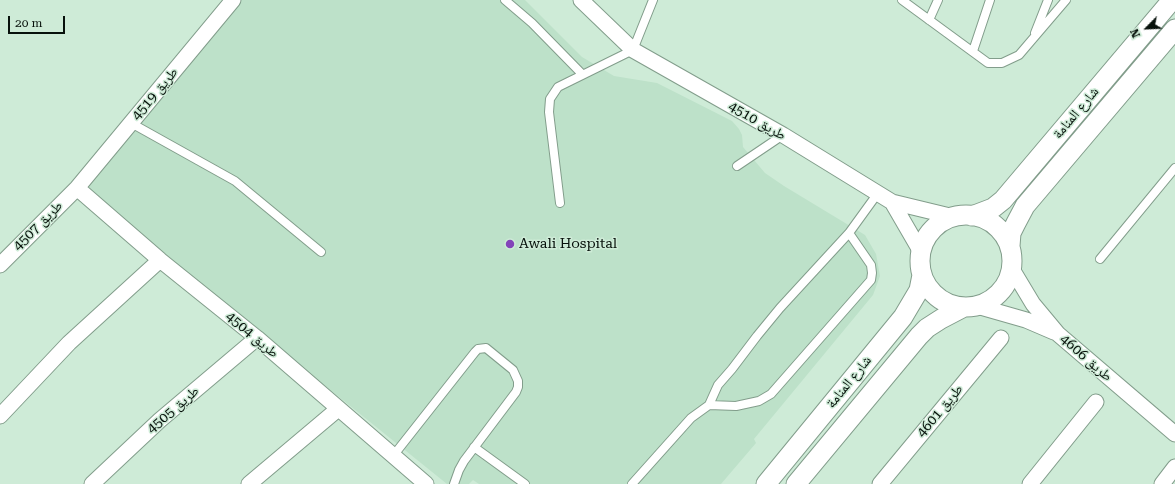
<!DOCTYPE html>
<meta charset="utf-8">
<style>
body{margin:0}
#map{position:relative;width:1175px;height:484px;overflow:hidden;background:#ceebd7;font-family:"Roboto Serif",serif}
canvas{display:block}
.north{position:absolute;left:1127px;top:8px;width:40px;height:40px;-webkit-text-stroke:3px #ceebd7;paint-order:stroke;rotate:246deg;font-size:11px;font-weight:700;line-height:16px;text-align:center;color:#07110b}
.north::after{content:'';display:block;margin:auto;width:14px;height:18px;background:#07110b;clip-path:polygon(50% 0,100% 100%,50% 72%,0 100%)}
.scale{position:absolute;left:8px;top:16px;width:57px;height:18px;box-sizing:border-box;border:2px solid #07110b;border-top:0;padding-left:5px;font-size:12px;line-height:14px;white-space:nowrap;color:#07110b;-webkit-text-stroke:3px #ceebd7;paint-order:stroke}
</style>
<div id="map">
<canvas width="1175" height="484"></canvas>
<div class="north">N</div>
<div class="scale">20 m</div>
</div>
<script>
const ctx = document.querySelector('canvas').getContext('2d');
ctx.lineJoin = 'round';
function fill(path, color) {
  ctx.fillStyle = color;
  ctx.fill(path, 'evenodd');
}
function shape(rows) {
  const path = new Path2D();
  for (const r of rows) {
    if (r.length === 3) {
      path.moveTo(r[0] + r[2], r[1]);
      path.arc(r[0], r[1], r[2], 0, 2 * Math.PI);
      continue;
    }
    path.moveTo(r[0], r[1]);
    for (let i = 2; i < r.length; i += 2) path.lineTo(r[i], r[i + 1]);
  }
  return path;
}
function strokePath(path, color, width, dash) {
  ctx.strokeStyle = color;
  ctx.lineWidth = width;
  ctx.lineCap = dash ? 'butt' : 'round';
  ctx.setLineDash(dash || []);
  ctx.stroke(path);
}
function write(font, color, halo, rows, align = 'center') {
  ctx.font = font + ' "Roboto Serif","Noto Naskh Arabic",serif';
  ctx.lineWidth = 3;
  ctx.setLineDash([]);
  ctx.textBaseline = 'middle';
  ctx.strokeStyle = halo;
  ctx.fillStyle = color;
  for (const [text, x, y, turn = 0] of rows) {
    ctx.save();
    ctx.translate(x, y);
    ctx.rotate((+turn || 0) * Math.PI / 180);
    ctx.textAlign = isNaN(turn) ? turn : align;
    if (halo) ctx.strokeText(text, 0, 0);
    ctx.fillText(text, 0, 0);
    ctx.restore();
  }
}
fill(shape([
 [238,0,525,0,582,57,614,76,657,83,732,121,739,129,742,135,743,147,765,173,784,186,865,235,876,254,880,276,873,295,754,439,756,443,721,484,479,484,473,480,469,484,447,484,92,198,86,185]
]), '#bde1c9');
const service = shape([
 [505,0,532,23,582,74],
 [902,0,988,63,1002,63,1019,55,1066,0],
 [929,20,938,0],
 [1035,33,1048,0],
 [973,51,990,0],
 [131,123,235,181,321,252],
 [737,166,783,135],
 [560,203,549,112,550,99,558,87,633,50,653,0],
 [1100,259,1175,168],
 [709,405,736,406,759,401,771,394,871,280,872,273,871,265,849,233],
 [474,447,525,484],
 [393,456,475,352,478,349,486,348,513,370,518,381,518,387,516,392,464,461,459,470,454,484],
 [632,484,691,418,709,405,718,385,732,369,757,336,780,308,849,233,878,193]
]);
const minor = shape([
 [581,0,633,50,783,135,892,202,921,252],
 [77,188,160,260,257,338,426,484],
 [892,202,954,217],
 [0,265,77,188,233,0],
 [1012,269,1033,304,1058,334,1175,434],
 [977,306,1026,320,1054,332],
 [0,416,69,343,160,260],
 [92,484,160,420,257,338],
 [249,484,338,409],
 [880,484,1001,338],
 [1030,484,1096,402],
 [1162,484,1175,467]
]);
const tertiary = shape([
 [966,261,46],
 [972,216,993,208,1003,200,1172,0],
 [1010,246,1011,233,1016,223,1025,206,1175,29],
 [766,484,903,317,919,290,922,275],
 [796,484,919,336,927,328,941,319,964,307]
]);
strokePath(service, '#829d8b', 10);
strokePath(minor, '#829d8b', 17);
strokePath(tertiary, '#829d8b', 21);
strokePath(service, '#fff', 8);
strokePath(minor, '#fff', 15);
strokePath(tertiary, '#fff', 19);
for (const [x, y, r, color] of [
 [510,244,5,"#8344b9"]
]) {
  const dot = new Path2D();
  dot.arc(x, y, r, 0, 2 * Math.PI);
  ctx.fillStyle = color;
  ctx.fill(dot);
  strokePath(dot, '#ceebd7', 1.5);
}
write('14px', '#07110b', '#ceebd7', [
 ["طريق 4519",155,94,-50],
 ["شارع المنامة",1076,113,-50],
 ["طريق 4510",757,121,30],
 ["طريق 4507",38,226,-45],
 ["طريق 4504",252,335,40],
 ["طريق 4606",1086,358,41],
 ["شارع المنامة",849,382,-51],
 ["طريق 4505",173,410,-41],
 ["طريق 4601",940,411,-50]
]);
write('14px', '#07110b', '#ceebd7', [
 ["Awali Hospital",519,244]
], 'left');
</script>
